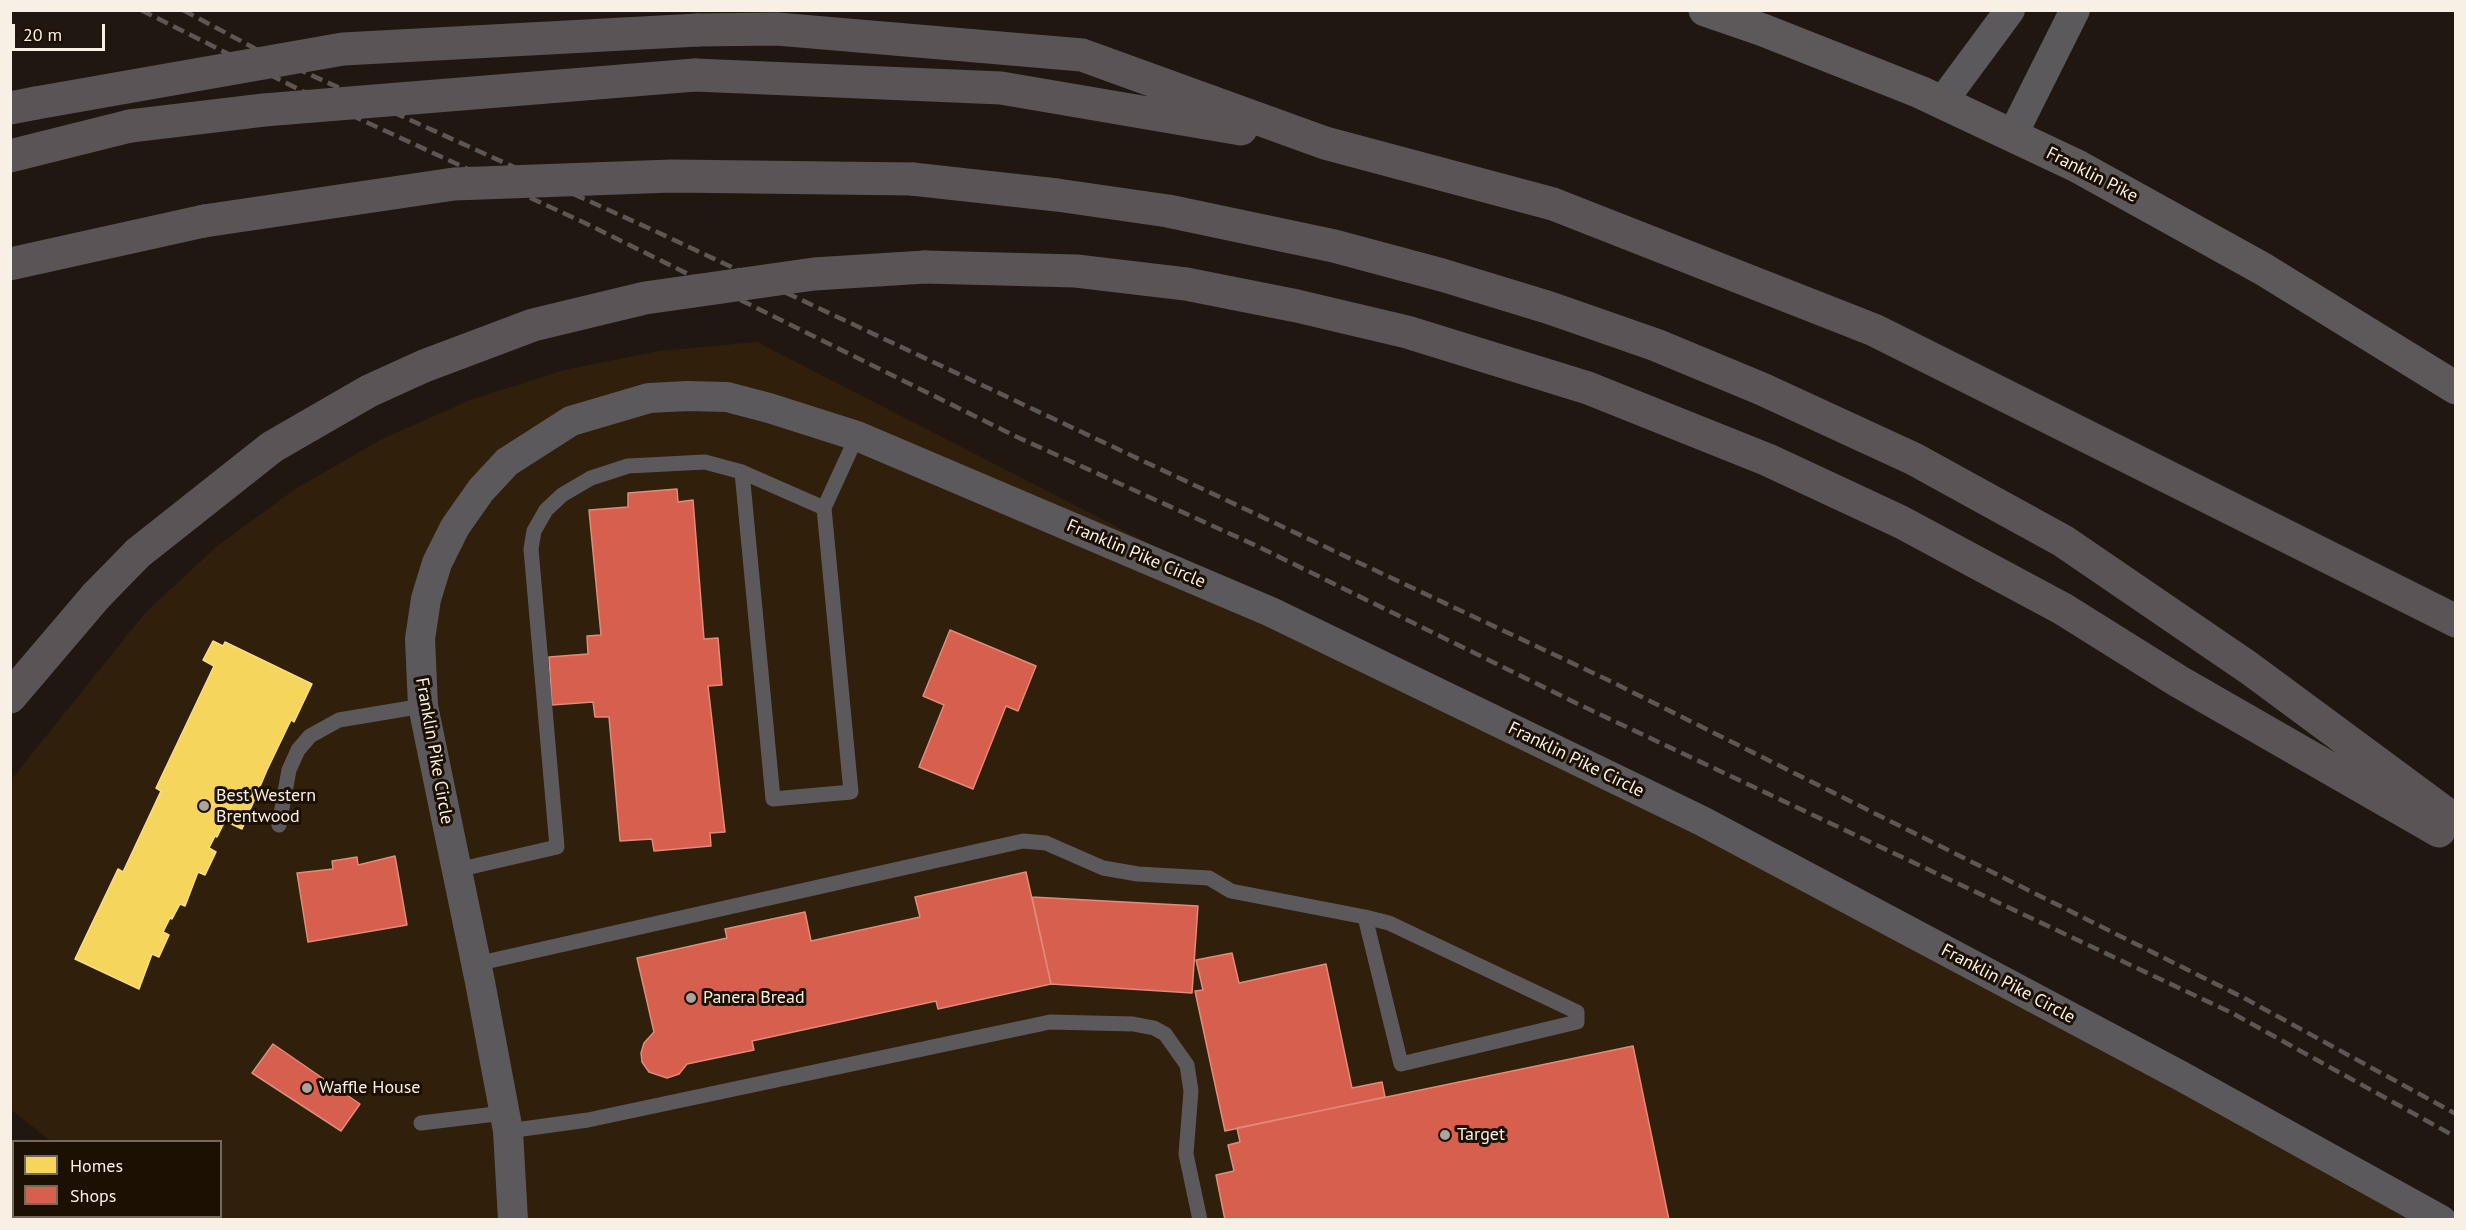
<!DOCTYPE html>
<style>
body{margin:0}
#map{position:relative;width:2466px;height:1230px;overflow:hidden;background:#201810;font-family:"PT Sans",sans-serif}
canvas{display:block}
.frame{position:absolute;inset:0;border:12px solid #f8efe5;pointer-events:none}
.legend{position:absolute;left:12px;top:1140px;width:210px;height:78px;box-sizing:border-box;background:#1c1003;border:2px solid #74695d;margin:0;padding:8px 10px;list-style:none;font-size:18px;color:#f8efe5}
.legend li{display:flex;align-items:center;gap:12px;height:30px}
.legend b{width:30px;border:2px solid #74695d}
.scale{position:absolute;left:12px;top:24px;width:93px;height:27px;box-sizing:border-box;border:3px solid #f8efe5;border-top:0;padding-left:8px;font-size:18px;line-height:21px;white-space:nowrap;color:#f8efe5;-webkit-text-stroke:4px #1c1003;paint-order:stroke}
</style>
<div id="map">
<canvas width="2466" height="1230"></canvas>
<div class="frame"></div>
<ul class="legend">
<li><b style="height:16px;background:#f6d55c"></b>Homes</li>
<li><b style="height:16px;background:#d6604d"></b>Shops</li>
</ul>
<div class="scale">20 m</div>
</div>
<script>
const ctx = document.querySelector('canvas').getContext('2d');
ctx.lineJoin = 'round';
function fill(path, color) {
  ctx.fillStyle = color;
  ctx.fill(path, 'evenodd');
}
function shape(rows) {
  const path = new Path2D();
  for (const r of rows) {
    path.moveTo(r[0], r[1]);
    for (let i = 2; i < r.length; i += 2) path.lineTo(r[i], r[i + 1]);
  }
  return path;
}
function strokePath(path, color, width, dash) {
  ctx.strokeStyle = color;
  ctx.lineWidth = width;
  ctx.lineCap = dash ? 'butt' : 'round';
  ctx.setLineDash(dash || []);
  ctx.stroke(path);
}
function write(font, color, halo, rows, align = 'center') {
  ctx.font = font + ' "PT Sans",sans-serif';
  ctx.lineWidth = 6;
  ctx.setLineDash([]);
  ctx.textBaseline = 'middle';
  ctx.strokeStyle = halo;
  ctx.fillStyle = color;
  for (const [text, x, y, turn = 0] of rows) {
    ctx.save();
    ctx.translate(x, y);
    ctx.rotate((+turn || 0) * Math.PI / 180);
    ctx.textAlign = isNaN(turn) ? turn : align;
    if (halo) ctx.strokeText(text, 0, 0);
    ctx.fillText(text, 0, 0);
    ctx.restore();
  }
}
fill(shape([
 [757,342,2455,1214,2455,1219,152,1219,149,1217,220,1216,220,1142,51,1141,11,1110,10,781,145,613,216,547,295,489,380,440,470,400,564,370,659,351]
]), '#2f1f0b');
const homes = shape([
 [213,641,223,646,225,642,312,684,294,722,291,720,267,770,242,829,225,821,217,837,215,836,209,848,216,852,205,875,198,872,185,906,180,904,172,919,170,918,163,932,169,935,159,957,152,954,139,989,75,959,118,869,123,872,161,791,156,788,214,666,203,660,213,641]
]);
fill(homes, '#f6d55c');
strokePath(homes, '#f7dd85', 1.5);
const shops = shape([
 [677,489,678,502,693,500,704,639,718,638,722,685,708,686,725,832,710,833,711,846,654,851,652,839,620,841,609,717,595,717,593,702,552,705,549,657,588,654,587,636,601,635,589,510,628,507,628,493,677,489],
 [950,630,1036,666,1018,711,1006,706,973,789,919,767,944,705,923,696,950,630],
 [395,856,407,925,308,942,297,873,333,869,332,861,357,857,358,865,395,856],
 [1026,872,1051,984,938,1009,936,1001,752,1041,754,1050,687,1064,679,1074,667,1078,649,1072,642,1062,641,1053,644,1043,654,1032,637,958,727,938,725,929,805,912,811,941,920,917,915,897,1026,872],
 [1032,897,1198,906,1192,993,1051,984,1032,897],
 [1232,953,1239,983,1326,964,1352,1088,1382,1082,1385,1097,1225,1131,1195,991,1203,990,1196,960,1232,953],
 [273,1044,360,1104,341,1131,252,1073,273,1044],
 [1633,1046,1669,1220,1225,1220,1216,1175,1234,1171,1228,1145,1240,1142,1237,1128,1633,1046]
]);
fill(shops, '#d6604d');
strokePath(shops, '#e08b7b', 1.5);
strokePath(shape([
 [742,472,824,508],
 [279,825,289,770,298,750,310,736,339,720,423,706],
 [457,870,557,847,531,549,534,531,546,510,562,495,591,478,628,466,705,462,742,472,773,799,851,792,824,508,857,436],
 [476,964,1023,841,1046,843,1103,868,1138,874,1209,878,1231,891,1365,917,1389,923,1577,1012,1577,1022,1401,1064,1365,917],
 [421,1123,504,1113],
 [508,1131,588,1120,1050,1022,1133,1024,1154,1028,1165,1034,1187,1065,1191,1091,1186,1154,1200,1220]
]), '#5c595c', 15);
strokePath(shape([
 [1942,102,2010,10],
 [2013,134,2075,10],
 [513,1220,508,1131,480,982,423,706,420,639,426,599,437,563,455,527,481,490,507,462,571,421,649,398,688,396,727,397,769,408,857,436,1271,612,1702,821,2181,1076,2441,1220]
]), '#5c595c', 30);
strokePath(shape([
 [1705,10,1763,30,1920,92,2077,166,2263,269,2456,388],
 [73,1216,77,1220]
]), '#5d595b', 33);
strokePath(shape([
 [698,30,777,29,1082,55,1325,143,1553,204,1874,330,2456,621],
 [695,75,1001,88,1241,129],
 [10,108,36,103],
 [10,156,130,126],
 [912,179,1057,195,1168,211,1334,246,1442,275,1550,308,1656,345,1762,389,1914,459,2063,541,2249,668,2456,821],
 [10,264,204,221],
 [925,267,1076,271,1186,284,1297,306,1407,332,1588,388,1768,460,1901,522,2063,609,2178,681,2439,831],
 [10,697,96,596],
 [10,1161,14,1163]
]), '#5b5457', 33);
strokePath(shape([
 [141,10,340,110,585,223,1017,437,1257,546,1578,704,2232,1013,2456,1137],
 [183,10,269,56,655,231,1608,680,2244,998,2456,1114]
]), '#5c5654', 4.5, [12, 6]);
strokePath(shape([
 [36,103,343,49,698,30],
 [130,126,264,110,695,75],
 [204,221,454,184,672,176,912,179],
 [96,596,138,553,272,447,369,391,424,366,533,325,645,298,814,274,925,267]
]), '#5b5457', 33);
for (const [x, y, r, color] of [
 [204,806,6,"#aca49a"],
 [691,998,6,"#aca49a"],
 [307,1088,6,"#aca49a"],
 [1445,1135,6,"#aca49a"]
]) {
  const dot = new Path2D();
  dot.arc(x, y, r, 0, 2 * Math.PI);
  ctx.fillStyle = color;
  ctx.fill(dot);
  strokePath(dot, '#1c1003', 2);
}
write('18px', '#f8efe5', '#1c1003', [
 ["Franklin Pike",2092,175,27],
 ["Franklin Pike Circle",1136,554,23],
 ["Franklin Pike Circle",434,751,80],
 ["Franklin Pike Circle",1576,760,26],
 ["Franklin Pike Circle",2008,984,28]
]);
write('18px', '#f8efe5', '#1c1003', [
 ["Best Western",216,796],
 ["Brentwood",216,817],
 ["Panera Bread",703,998],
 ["Waffle House",319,1088],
 ["Target",1457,1135]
], 'left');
</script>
